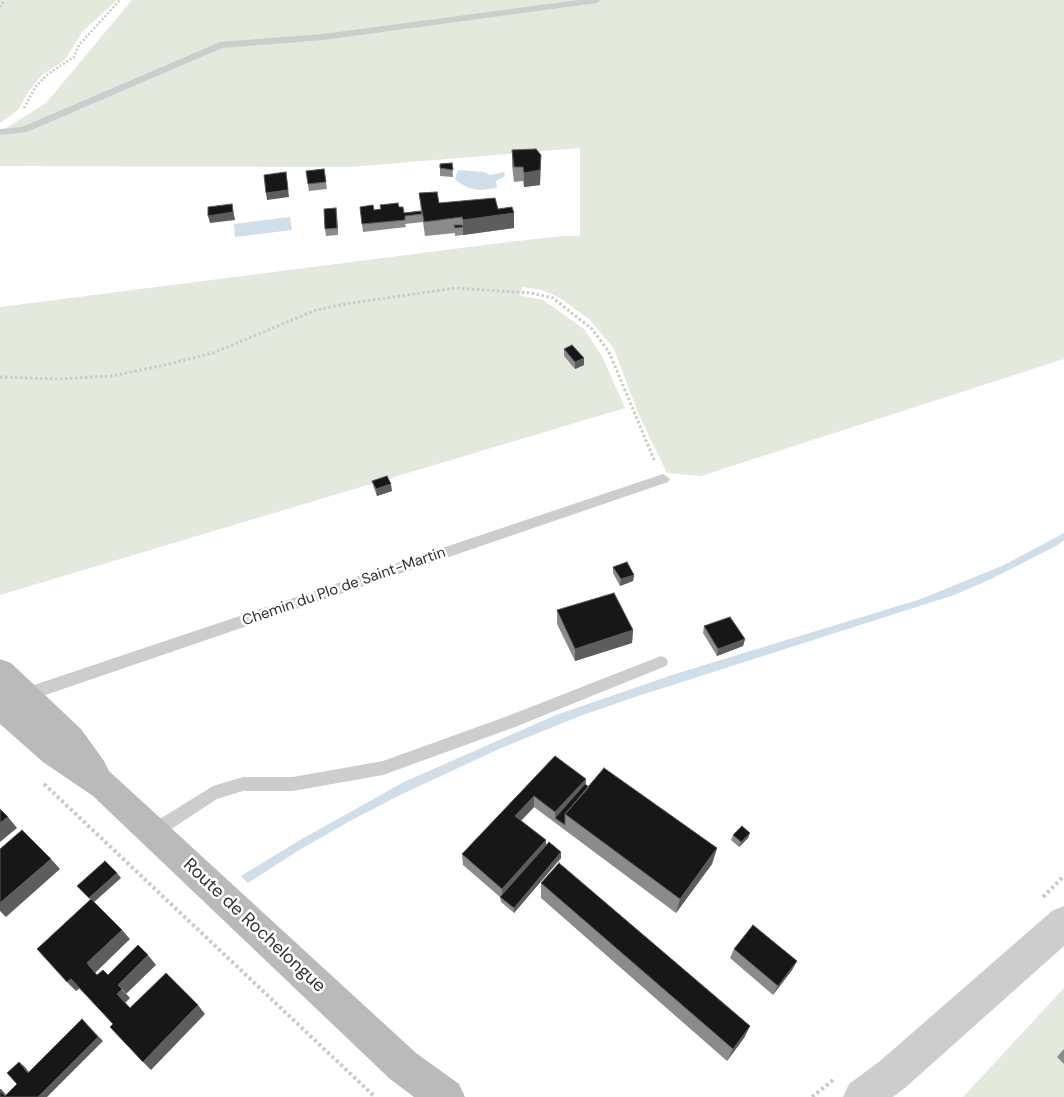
<!DOCTYPE html>
<style>
body{margin:0}
canvas{display:block;background:#fff}
</style>
<canvas width="1064" height="1097"></canvas>
<script>
const ctx = document.querySelector('canvas').getContext('2d');
ctx.lineJoin = 'round';
function fill(path, color) {
  ctx.fillStyle = color;
  ctx.fill(path, 'evenodd');
}
function shape(rows) {
  const path = new Path2D();
  for (const r of rows) {
    path.moveTo(r[0], r[1]);
    for (let i = 2; i < r.length; i += 2) path.lineTo(r[i], r[i + 1]);
  }
  return path;
}
function strokePath(path, color, width, dash) {
  ctx.strokeStyle = color;
  ctx.lineWidth = width;
  ctx.lineCap = dash ? 'butt' : 'round';
  ctx.setLineDash(dash || []);
  ctx.stroke(path);
}
function write(font, color, halo, rows, align = 'center') {
  ctx.font = font + ' "DM Sans",sans-serif';
  ctx.lineWidth = 5;
  ctx.setLineDash([]);
  ctx.textBaseline = 'middle';
  ctx.strokeStyle = halo;
  ctx.fillStyle = color;
  for (const [text, x, y, turn = 0] of rows) {
    ctx.save();
    ctx.translate(x, y);
    ctx.rotate((+turn || 0) * Math.PI / 180);
    ctx.textAlign = isNaN(turn) ? turn : align;
    if (halo) ctx.strokeText(text, 0, 0);
    ctx.fillText(text, 0, 0);
    ctx.restore();
  }
}
fill(shape([
 [0,0,117,0,82,32,65,60,42,75,29,91,18,110,0,123],
 [132,0,1064,0,1064,359,701,476,667,473,638,413,614,349,589,319,560,298,542,290,523,287,519,295,543,300,584,329,602,356,625,408,0,595,0,307,508,242,562,236,580,236,580,148,350,167,0,166,0,132,46,103],
 [1064,988,1064,1097,963,1097]
]), '#e3e9dd');
fill(shape([
 [458,170,484,172,490,175,504,172,505,176,496,181,497,188,480,190,469,188,458,182,455,179],
 [290,217,292,230,235,237,234,224],
 [1064,533,1064,540,1058,545,989,580,954,595,635,697,580,716,499,749,402,794,348,822,296,852,248,883,241,876,300,840,404,782,556,715,675,674,921,599,1004,565]
]), '#cfdee9');
strokePath(shape([
 [0,7,4,0],
 [24,108,36,86,48,74,74,57,79,45,120,0]
]), '#cacaca', 2.5, [2, 2]);
strokePath(shape([
 [0,377,57,379,112,376,160,366,213,353,316,310,351,303,456,288,531,293,553,298,592,329,609,352,655,462]
]), '#cacaca', 3, [2.5, 2.5]);
strokePath(shape([
 [44,784,375,1097],
 [1043,897,1064,876],
 [812,1097,833,1080]
]), '#cacaca', 4, [3, 3]);
fill(shape([
 [578,0,601,0,597,3,323,40,222,48,27,132,0,135,0,129,22,127,220,42,323,34,578,0],
 [663,474,670,479,668,482,25,702,20,700,17,695,20,690,25,688,663,474],
 [661,656,666,658,668,662,666,666,515,727,383,775,293,791,243,791,217,799,159,837,153,840,147,837,145,832,147,827,213,786,243,777,293,777,383,761,505,717,661,656]
]), '#cdcdcd');
fill(shape([
 [1064,906,1064,946,906,1087,893,1097,843,1097,849,1084,880,1061,1052,911,1064,906]
]), '#cdcdcd');
fill(shape([
 [0,659,11,663,81,729,104,761,109,771,416,1053,459,1084,465,1097,414,1097,390,1079,93,796,43,762,0,724,0,659]
]), '#bababa');
fill(shape([
 [512,150,541,155,540,185,524,187,523,181,514,182,512,165],
 [452,163,453,177,440,176,440,164],
 [324,169,327,189,309,191,306,171],
 [419,193,439,203,498,209,514,213,514,228,455,236,455,233,425,236,423,222,405,224,406,227,363,232,360,207,374,210,399,207,404,213,421,211],
 [337,216,338,235,326,236,325,229],
 [564,349,584,358,584,365,575,369,564,356],
 [372,481,392,491,377,496,374,488],
 [613,567,634,575,633,581,620,586,613,573],
 [557,610,633,630,632,643,575,661,557,624],
 [704,626,745,639,743,646,717,656,703,633],
 [555,756,586,779,585,784,589,787,717,848,712,864,676,913,534,807,521,821,546,846,561,858,514,913,501,902,500,897,463,865,462,854],
 [750,833,748,838,739,847,731,840,733,835],
 [541,883,750,1026,744,1038,727,1061,541,898],
 [734,949,797,961,792,970,773,995,730,958],
 [1064,1049,1064,1064,1057,1057]
]), '#8b8b8b');
fill(shape([
 [541,155,540,185,524,187,524,173],
 [286,172,289,197,267,200,266,193],
 [232,204,235,220,210,223,208,216],
 [336,208,337,216,338,235,337,228],
 [514,213,514,228,463,235,463,220],
 [584,358,584,365,575,369,575,362],
 [391,484,392,491,377,496,376,489],
 [634,575,633,581,620,586,621,579],
 [633,630,632,643,575,661,575,649],
 [745,639,743,646,717,656,718,649],
 [586,779,585,790,555,818,555,823,555,812],
 [534,796,534,807,515,827,515,816],
 [8,817,17,828,0,842,0,823],
 [750,833,748,838,739,847,741,842],
 [546,840,546,851,503,899,502,889],
 [717,848,712,864,676,913,680,899],
 [561,852,561,858,514,913,514,908],
 [51,859,60,869,6,917,0,911,0,903],
 [117,873,121,878,93,903,89,898],
 [122,930,130,939,95,973,87,963],
 [148,955,156,965,126,994,118,985],
 [797,961,792,970,773,995,778,986],
 [71,979,80,988,76,991,67,982],
 [122,989,130,998,125,1003,117,994],
 [198,1005,205,1014,151,1070,143,1062],
 [82,1019,103,1041,47,1097,38,1097],
 [750,1026,744,1038,727,1061,733,1049],
 [19,1062,24,1066,33,1077,28,1073],
 [0,1089,1,1089,8,1097,5,1096,0,1091]
]), '#5d5d5d');
const building = shape([
 [536,149,541,155,540,170,524,173,523,167,514,167,512,150,536,149],
 [452,163,453,170,440,168,440,164,452,163],
 [324,169,326,182,308,184,306,171,324,169],
 [286,172,288,190,266,193,264,175,286,172],
 [437,192,439,203,495,198,498,209,512,207,514,213,463,220,462,217,424,222,419,193,437,192],
 [398,203,399,207,403,207,404,213,421,211,422,214,405,216,405,220,362,224,360,207,373,205,374,210,381,209,380,205,398,203],
 [232,204,233,212,208,216,208,207,232,204],
 [336,208,337,228,325,229,324,209,336,208],
 [454,225,462,225,463,227,455,228,454,225],
 [572,345,584,358,575,362,564,349,572,345],
 [387,476,391,484,376,489,372,481,387,476],
 [627,562,634,575,621,579,613,567,627,562],
 [614,593,633,630,575,649,557,610,614,593],
 [730,617,745,639,718,649,704,626,730,617],
 [555,756,586,779,555,812,534,796,515,816,546,840,502,889,462,854,555,756],
 [604,768,717,848,680,899,565,814,604,768],
 [585,784,589,787,565,814,565,825,555,818,585,784],
 [0,809,8,817,0,823,0,809],
 [742,826,750,833,741,842,733,835,742,826],
 [22,830,51,859,0,903,0,849,22,830],
 [549,842,561,852,514,908,500,897,549,842],
 [105,861,117,873,89,898,77,886,105,861],
 [559,863,750,1026,733,1049,541,883,559,863],
 [91,899,122,930,87,963,97,975,103,970,108,975,138,945,148,955,118,985,122,989,117,994,130,1008,166,973,198,1005,143,1062,110,1027,113,1024,71,979,67,982,37,949,91,899],
 [753,925,797,961,778,986,734,949,753,925],
 [82,1019,98,1037,38,1097,0,1097,0,1091,5,1096,17,1084,7,1073,19,1062,28,1073,82,1019]
]);
fill(building, '#171717');
strokePath(building, '#5d5d5d', 1);
write('15px', '#303030', '#fff', [
 ["Chemin du Plo de Saint-Martin",344,587,-19]
]);
write('18px', '#303030', '#fff', [
 ["Route de Rochelongue",254,926,43]
]);
</script>
